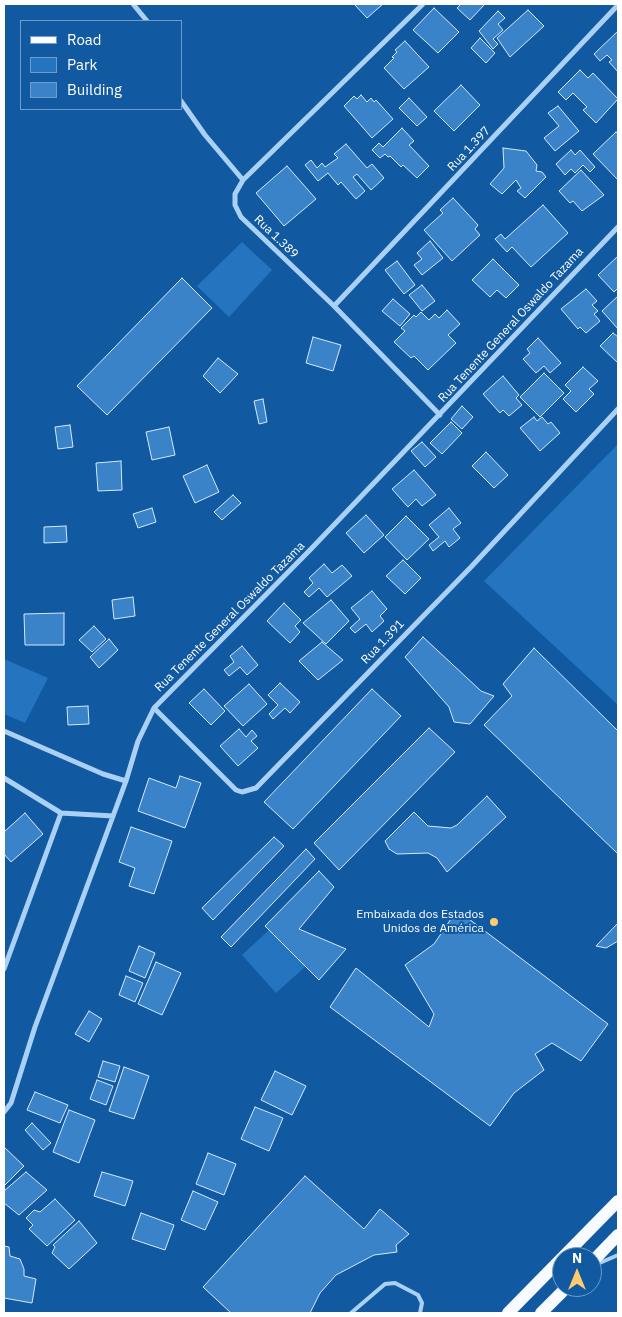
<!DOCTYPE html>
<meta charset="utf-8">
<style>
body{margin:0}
#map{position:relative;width:622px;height:1317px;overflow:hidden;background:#115aa1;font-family:"IBM Plex Sans",sans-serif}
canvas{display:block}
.frame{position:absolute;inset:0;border:5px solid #fff;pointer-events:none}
.legend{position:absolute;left:20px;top:20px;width:162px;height:90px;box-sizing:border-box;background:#115aa1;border:1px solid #709cc7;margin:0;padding:6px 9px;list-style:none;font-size:15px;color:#fff}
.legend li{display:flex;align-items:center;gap:10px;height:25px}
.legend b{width:25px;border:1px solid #709cc7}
.north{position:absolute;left:552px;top:1247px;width:50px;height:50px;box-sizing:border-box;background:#115aa1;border:1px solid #709cc7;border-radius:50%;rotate:0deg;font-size:14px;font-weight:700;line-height:20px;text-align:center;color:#fff}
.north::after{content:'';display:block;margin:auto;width:18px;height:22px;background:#ffcb6e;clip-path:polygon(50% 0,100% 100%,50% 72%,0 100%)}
</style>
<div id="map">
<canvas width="622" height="1317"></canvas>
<div class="frame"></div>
<ul class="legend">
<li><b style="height:6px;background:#f8fbff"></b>Road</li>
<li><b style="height:14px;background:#2474bf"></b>Park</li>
<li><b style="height:14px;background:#3a83c8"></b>Building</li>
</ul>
<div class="north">N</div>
</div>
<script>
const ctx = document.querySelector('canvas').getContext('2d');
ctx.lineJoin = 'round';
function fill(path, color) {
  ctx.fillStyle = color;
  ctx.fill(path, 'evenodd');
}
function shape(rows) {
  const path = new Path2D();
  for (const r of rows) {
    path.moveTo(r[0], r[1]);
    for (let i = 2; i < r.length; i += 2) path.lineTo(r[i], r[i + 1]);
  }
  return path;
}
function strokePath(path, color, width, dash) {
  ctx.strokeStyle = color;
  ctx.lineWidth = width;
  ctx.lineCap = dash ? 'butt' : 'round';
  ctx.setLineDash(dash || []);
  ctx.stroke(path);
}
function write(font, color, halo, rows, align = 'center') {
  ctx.font = font + ' "IBM Plex Sans",sans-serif';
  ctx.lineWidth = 4;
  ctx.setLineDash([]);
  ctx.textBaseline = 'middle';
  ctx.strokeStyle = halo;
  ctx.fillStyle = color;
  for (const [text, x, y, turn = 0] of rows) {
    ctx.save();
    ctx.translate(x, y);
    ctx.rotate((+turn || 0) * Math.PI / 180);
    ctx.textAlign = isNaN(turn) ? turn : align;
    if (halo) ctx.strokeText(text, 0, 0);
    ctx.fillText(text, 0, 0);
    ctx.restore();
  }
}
fill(shape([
 [242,242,272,270,229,317,197,286],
 [618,444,618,705,484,581],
 [4,659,48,678,25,723,4,714],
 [269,930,306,966,276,993,242,955]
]), '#2474bf');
const building = shape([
 [354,4,383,4,367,18,354,4],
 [458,4,485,4,470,20,457,8,460,5,458,4],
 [434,8,459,32,438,53,413,30,434,8],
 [528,10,544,26,510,57,497,38,528,10],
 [498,11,505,18,498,24,503,30,493,39,498,44,493,49,479,31,498,11],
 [618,31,618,72,609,62,612,60,607,55,600,61,594,54,618,31],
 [480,38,495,53,486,63,471,48,480,38],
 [405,41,429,67,404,89,384,68,394,58,392,57,397,52,395,50,405,41],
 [580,70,588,78,593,73,618,99,596,123,583,110,587,107,573,93,566,100,558,92,580,70],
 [461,85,480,105,454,131,434,111,461,85],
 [361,95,367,102,371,98,374,102,376,100,393,119,372,138,344,106,354,96,357,99,361,95],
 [409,98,427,117,417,126,399,108,409,98],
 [558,106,579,131,555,151,544,138,559,126,548,113,558,106],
 [402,128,414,141,409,145,429,166,417,178,403,165,401,167,390,156,388,157,385,154,380,158,372,150,379,143,383,147,402,128],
 [616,132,618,134,618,180,593,154,616,132],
 [346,144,367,168,372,164,384,178,371,190,357,174,353,177,365,191,356,199,341,182,338,185,328,173,318,181,305,165,311,160,317,168,322,163,325,167,338,158,334,154,346,144],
 [503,148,526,151,537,165,536,171,542,172,546,177,525,198,517,191,521,188,516,180,502,194,490,184,504,168,503,148],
 [571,150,575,155,580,150,595,167,590,172,583,165,575,173,571,169,565,175,556,164,571,150],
 [287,166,316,199,284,226,256,193,287,166],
 [581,170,604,195,582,211,573,201,570,203,559,191,581,170],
 [453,198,478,225,475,229,480,235,452,261,424,230,443,213,440,210,453,198],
 [543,205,568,233,531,267,512,247,507,252,495,239,501,234,505,239,543,205],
 [430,241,443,258,422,275,414,265,422,259,417,253,430,241],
 [618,256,618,288,614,292,598,275,618,256],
 [493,259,519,285,506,298,497,290,490,297,472,280,493,259],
 [397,261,415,285,404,294,385,270,397,261],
 [182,278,212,308,107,415,77,386,182,278],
 [422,285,435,301,422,311,409,295,422,285],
 [586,289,597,301,592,305,598,311,594,314,600,321,586,333,580,327,578,329,561,309,586,289],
 [618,296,618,329,602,311,618,296],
 [393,299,410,314,400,326,382,311,393,299],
 [447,310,460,324,448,335,456,343,428,370,414,356,411,358,394,342,405,331,401,328,414,315,416,317,421,312,429,320,435,314,439,318,447,310],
 [613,333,618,337,618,363,600,346,613,333],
 [313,337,341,345,333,371,306,363,313,337],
 [538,338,561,363,550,373,544,366,536,373,523,359,530,353,527,349,538,338],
 [218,358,238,374,220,393,203,376,218,358],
 [583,367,598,381,589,389,594,394,576,412,563,399,571,391,565,385,583,367],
 [544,373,564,393,540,417,520,397,544,373],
 [503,376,519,395,516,398,522,405,509,416,503,410,500,413,483,394,503,376],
 [263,399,267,422,259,424,254,401,263,399],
 [462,406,473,417,462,429,451,419,462,406],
 [534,417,537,421,542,417,548,424,551,422,560,433,540,451,520,428,534,417],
 [451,422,462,433,442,454,430,443,451,422],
 [70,425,73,447,58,449,55,427,70,425],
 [169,427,175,455,152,460,146,432,169,427],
 [422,442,436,457,425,467,411,451,422,442],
 [486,452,508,475,494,488,472,466,486,452],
 [121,461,122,490,98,491,96,463,121,461],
 [207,465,219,492,195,503,183,476,207,465],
 [414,470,436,495,422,506,416,499,408,507,392,489,414,470],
 [233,495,241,503,222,520,214,512,233,495],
 [152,508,156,522,138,528,133,514,152,508],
 [449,508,461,523,453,529,460,538,449,547,445,541,433,551,429,545,439,537,429,525,449,508],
 [366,515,384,535,364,553,346,533,366,515],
 [406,516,429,539,407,560,385,537,406,516],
 [66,526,67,542,44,543,44,527,66,526],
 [403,560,421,578,405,594,386,576,403,560],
 [324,564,332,573,342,565,352,576,327,597,319,588,309,597,304,592,313,583,309,578,324,564],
 [372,591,387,609,380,616,384,621,372,632,366,624,355,633,350,628,360,619,351,608,372,591],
 [133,597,135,616,114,619,112,600,133,597],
 [331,600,349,621,326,644,303,623,331,600],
 [284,603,301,620,295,626,300,632,290,643,267,621,284,603],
 [64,613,64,645,25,645,24,614,64,613],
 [94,626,106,639,92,652,79,640,94,626],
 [423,637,481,691,494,696,470,724,454,722,449,707,405,657,423,637],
 [109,639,118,650,99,668,90,657,109,639],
 [322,642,343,660,318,680,299,661,322,642],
 [242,646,258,665,247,675,240,667,229,676,224,670,234,662,230,656,242,646],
 [534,648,618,731,618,854,484,725,512,696,503,684,534,648],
 [280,683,300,702,290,713,285,708,273,719,269,714,278,705,268,695,280,683],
 [249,684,267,704,243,726,224,706,249,684],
 [204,689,225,711,211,725,189,703,204,689],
 [372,689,401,716,293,829,264,802,372,689],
 [88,706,89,724,68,725,67,707,88,706],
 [429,728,455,752,339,870,314,843,429,728],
 [239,729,246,737,252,730,257,736,251,741,258,748,238,766,220,746,239,729],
 [180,776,201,783,185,828,138,811,149,778,176,788,180,776],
 [487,796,506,817,447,872,437,858,428,853,397,854,389,849,385,841,414,812,428,826,451,828,457,825,487,796],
 [25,813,43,834,11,862,4,854,4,832,25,813],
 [131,827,172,841,154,894,129,886,135,868,119,862,131,827],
 [274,837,284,846,213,920,202,908,274,837],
 [306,849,315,859,231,947,221,937,306,849],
 [319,871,334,887,299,929,346,949,319,980,265,926,319,871],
 [457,910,608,1024,581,1061,552,1043,535,1054,544,1070,514,1093,490,1126,330,1007,356,968,429,1027,434,1014,405,965,434,944,457,910],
 [618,923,618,941,606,948,596,946,618,923],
 [139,946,155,953,145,978,129,971,139,946],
 [156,962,181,973,162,1015,138,1004,156,962],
 [126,976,143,983,135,1002,119,995,126,976],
 [89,1011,102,1019,89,1042,75,1034,89,1011],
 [103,1061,120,1066,115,1082,98,1077,103,1061],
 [124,1067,149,1076,134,1119,109,1111,124,1067],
 [275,1071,306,1086,292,1115,261,1100,275,1071],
 [97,1080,113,1086,106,1105,90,1099,97,1080],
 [35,1092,68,1105,60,1123,27,1110,35,1092],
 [255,1107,283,1118,269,1151,241,1139,255,1107],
 [69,1110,95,1120,79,1163,53,1152,69,1110],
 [32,1123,51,1143,43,1150,25,1130,32,1123],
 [4,1147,24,1166,4,1186,4,1147],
 [208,1153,236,1164,224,1195,196,1184,208,1153],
 [26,1172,47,1190,19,1215,4,1203,4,1191,26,1172],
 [102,1172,133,1181,125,1206,94,1196,102,1172],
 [305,1176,364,1229,380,1209,409,1234,396,1245,397,1252,374,1255,336,1275,320,1293,310,1313,231,1313,203,1287,305,1176],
 [193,1191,218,1202,205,1230,181,1220,193,1191],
 [55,1199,75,1220,47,1246,29,1229,33,1225,26,1218,34,1210,40,1212,55,1199],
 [141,1213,174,1225,165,1250,132,1239,141,1213],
 [79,1221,97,1243,69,1269,52,1253,55,1247,53,1245,79,1221],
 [4,1243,4,1246,9,1247,10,1256,20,1259,24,1269,24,1276,36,1279,32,1303,4,1298,4,1243]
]);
fill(building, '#3a83c8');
strokePath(building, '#d3e9fe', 1);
strokePath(shape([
 [595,1265,618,1255],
 [351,1313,385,1284,395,1283,418,1295,422,1303,420,1313]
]), '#aad1f5', 4);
strokePath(shape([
 [133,4,147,21],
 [423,4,243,180,235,194,235,205,241,217,334,306,440,415],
 [181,101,205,135,243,180],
 [334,306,618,5],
 [154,708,236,790,242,792,256,788,471,567,618,409],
 [4,731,103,774,126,781],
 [4,778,61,813],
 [4,969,61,813,113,816],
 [4,1112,11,1103,35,1027,126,781,138,741,154,708,310,550,618,227]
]), '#aad1f5', 5);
strokePath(shape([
 [563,1257,618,1201],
 [592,1262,618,1235],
 [508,1313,562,1258],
 [541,1313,567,1287]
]), '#f8fbff', 12);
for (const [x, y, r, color] of [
 [494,922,5,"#ffcb6e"]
]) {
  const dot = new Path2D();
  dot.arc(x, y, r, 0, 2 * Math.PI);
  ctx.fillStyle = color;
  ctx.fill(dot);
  strokePath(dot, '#115aa1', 2);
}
write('12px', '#fff', '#115aa1', [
 ["Rua 1.397",469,149,-47],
 ["Rua 1.389",276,237,44],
 ["Rua Tenente General Oswaldo Tazama",511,325,-47],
 ["Rua Tenente General Oswaldo Tazama",230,617,-45],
 ["Rua 1.391",383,642,-46]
]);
write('12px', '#fff', '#115aa1', [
 ["Embaixada dos Estados",484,915],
 ["Unidos de América",484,929]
], 'right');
</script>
